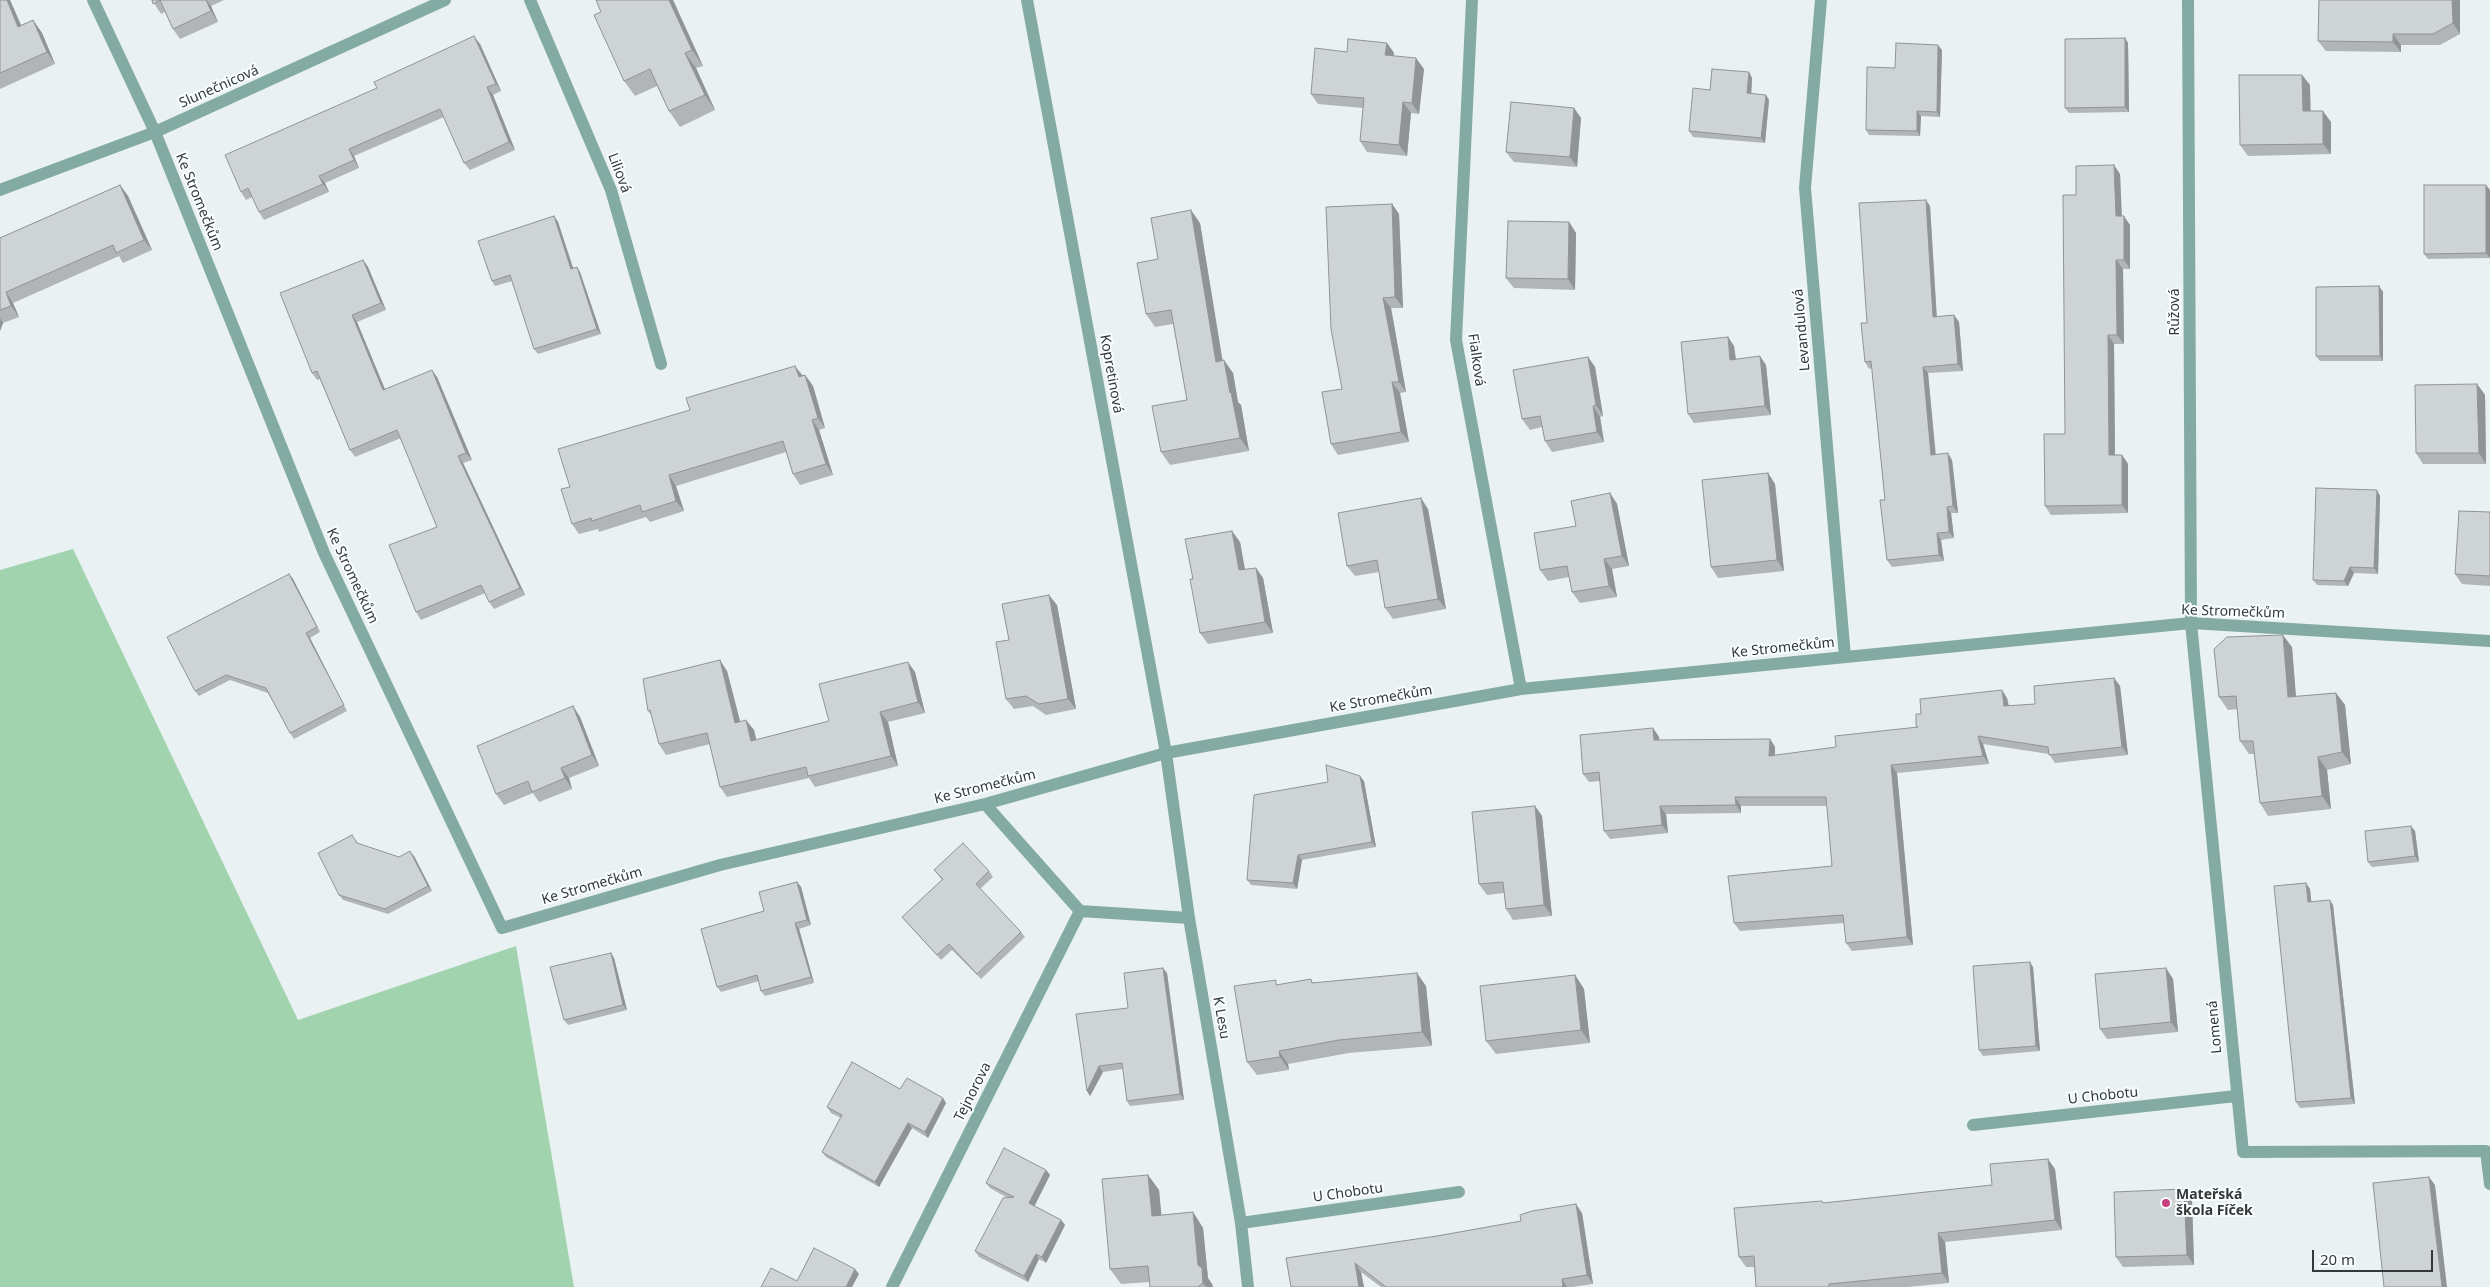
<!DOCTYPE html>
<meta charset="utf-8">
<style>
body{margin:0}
#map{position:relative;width:2490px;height:1287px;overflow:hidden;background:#eaf1f2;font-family:"Noto Sans",sans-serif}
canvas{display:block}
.scale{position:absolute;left:2312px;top:1250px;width:121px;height:22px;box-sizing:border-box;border:2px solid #353838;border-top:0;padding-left:6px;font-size:15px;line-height:18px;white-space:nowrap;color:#353838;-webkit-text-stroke:4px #f9feff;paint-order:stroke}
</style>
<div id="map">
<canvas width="2490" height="1287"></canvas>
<div class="scale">20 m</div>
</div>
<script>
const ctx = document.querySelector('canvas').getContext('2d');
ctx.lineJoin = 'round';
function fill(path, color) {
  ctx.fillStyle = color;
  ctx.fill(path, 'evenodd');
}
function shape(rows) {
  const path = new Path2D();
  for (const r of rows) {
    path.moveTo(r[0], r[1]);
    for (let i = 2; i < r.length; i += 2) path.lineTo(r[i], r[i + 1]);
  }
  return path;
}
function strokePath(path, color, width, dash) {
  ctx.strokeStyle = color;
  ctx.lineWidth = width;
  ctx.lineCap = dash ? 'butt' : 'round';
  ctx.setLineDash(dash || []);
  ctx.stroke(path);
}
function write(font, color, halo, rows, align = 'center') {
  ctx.font = font + ' "Noto Sans",sans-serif';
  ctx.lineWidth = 4;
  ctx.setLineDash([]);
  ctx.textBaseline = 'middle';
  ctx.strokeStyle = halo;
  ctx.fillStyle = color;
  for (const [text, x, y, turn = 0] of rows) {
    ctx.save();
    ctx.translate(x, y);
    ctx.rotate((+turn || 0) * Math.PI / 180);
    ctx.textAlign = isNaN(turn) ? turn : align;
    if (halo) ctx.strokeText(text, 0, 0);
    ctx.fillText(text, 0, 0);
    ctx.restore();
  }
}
fill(shape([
 [73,549,298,1020,516,946,574,1287,0,1287,0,570]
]), '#a1d3af');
strokePath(shape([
 [93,0,155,132,324,553,502,928,720,865,985,804,1166,753,1521,689,2191,623,2490,641],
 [530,0,611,190,661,364],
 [1027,0,1166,753,1189,918,1241,1223,1248,1287],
 [1472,0,1456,340,1521,689],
 [1821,0,1805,188,1845,657],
 [2188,0,2191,623,2243,1152,2486,1151,2490,1184],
 [0,190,155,132,445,0],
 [985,804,1080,911,1189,918],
 [1973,1125,2236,1096],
 [1241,1223,1459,1192],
 [892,1287,1080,911]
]), '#83aba4', 12);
fill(shape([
 [0,0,10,0,21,25,33,20,42,33,55,64,0,89],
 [152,0,224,0,211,6,218,22,180,39,173,29,165,12,161,14],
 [596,0,673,0,703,66,696,68,715,110,680,127,669,111,657,86,635,96,624,81,601,12],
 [2319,0,2460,0,2460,34,2440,45,2401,45,2401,52,2326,51,2318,41],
 [2125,38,2128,43,2129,112,2069,113,2065,108],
 [1387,43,1394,53,1394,56,1424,69,1419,114,1411,113,1407,156,1367,152,1360,141,1363,108,1318,104,1311,94],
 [480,44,501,91,493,95,515,150,470,170,464,163,444,117,354,156,359,168,325,183,329,192,264,220,259,212,252,197,246,200,241,192],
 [1942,50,1940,117,1921,116,1920,136,1869,135,1866,130,1895,68],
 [1749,72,1752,78,1751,94,1766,95,1769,100,1765,143,1693,137,1689,131,1710,90],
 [2302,75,2310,85,2310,111,2331,122,2331,154,2248,156,2240,145],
 [1574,108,1581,118,1577,167,1514,162,1506,152],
 [2120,174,2122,216,2130,225,2130,269,2123,269,2124,344,2114,344,2115,455,2122,455,2128,464,2128,513,2051,515,2045,506,2065,434,2076,195],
 [120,185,128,196,152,250,123,263,119,256,13,303,19,317,3,323,0,331,0,238],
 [2490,190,2490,258,2428,259,2424,254],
 [1392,204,1399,214,1403,308,1391,308,1406,392,1400,393,1409,442,1338,455,1331,444,1342,389],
 [1930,206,1937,317,1954,315,1959,322,1963,371,1928,373,1936,455,1952,460,1958,513,1951,513,1954,538,1941,540,1944,561,1892,567,1887,560,1885,500,1872,368,1869,369,1865,362,1867,323],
 [554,216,558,222,573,268,577,267,580,272,601,334,538,354,534,349,512,281,495,286,492,281],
 [1569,222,1576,233,1575,290,1514,288,1506,278],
 [1200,223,1222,361,1233,373,1238,402,1241,405,1249,451,1170,465,1161,452,1187,400,1173,324,1155,327,1146,314,1158,259],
 [363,260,368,267,386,310,357,322,385,389,437,377,472,460,463,463,525,595,494,609,489,602,485,593,421,620,416,612,437,527,401,438,355,457,350,450,320,379,317,380,312,373],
 [2379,286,2383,292,2383,361,2320,361,2316,356],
 [1728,337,1734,346,1736,359,1766,365,1771,415,1694,423,1688,414],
 [1588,357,1595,367,1603,416,1600,417,1604,442,1552,452,1545,441,1542,427,1530,430,1522,419],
 [805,375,813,386,825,428,819,430,833,475,800,485,793,474,786,452,676,486,684,511,650,522,646,517,599,532,598,529,579,534,572,524,570,487],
 [2477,384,2485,395,2486,464,2423,464,2416,453],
 [1768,473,1775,484,1784,571,1718,578,1711,567],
 [2377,490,2380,496,2378,574,2354,573,2348,586,2317,585,2313,580],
 [1610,493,1617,504,1629,566,1612,569,1617,597,1580,603,1572,592,1569,577,1548,581,1540,570,1576,526],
 [1428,509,1446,609,1393,619,1385,608,1379,572,1355,576,1347,566],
 [2490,512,2490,586,2462,584,2455,574],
 [1240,542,1245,570,1256,568,1263,578,1273,633,1208,644,1200,633,1193,579],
 [289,574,293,579,320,632,310,638,347,711,294,739,290,733,268,693,230,680,199,696,195,691],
 [1057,605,1076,709,1046,715,1033,706,1014,709,1006,699,1009,640],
 [2292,647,2296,697,2336,693,2345,705,2351,764,2327,770,2331,809,2268,816,2260,803,2254,754,2249,754,2240,741,2238,709,2228,710,2219,697],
 [727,671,740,721,754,730,756,740,829,721,915,672,925,713,888,722,898,766,815,787,809,778,727,797,720,787,710,744,666,755,659,744,652,716,648,711],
 [2114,678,2120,686,2128,755,2055,763,2049,754,1983,744,1989,764,1897,773,1913,945,1852,951,1846,943,1844,923,1740,931,1734,923,1832,866,1827,806,1741,806,1741,813,1666,814,1668,833,1610,839,1604,831,1600,781,1589,782,1583,774,1653,728,1659,737,1659,740,1770,739,1775,747,1775,756,1836,747,1916,727,1921,714,2007,698,2009,706,2035,704],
 [573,706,580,717,599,766,569,778,572,789,539,802,533,793,504,805,496,794],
 [1364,781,1376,847,1302,860,1297,889,1251,885,1247,880],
 [1535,806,1542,816,1552,916,1513,920,1506,909,1504,893,1487,895,1479,884],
 [2415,831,2419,862,2372,867,2368,862],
 [356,840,358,844,399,857,414,856,432,891,388,914,343,900,339,895],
 [934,870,989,871,993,877,980,889,1021,932,1025,937,981,979,952,950,941,960,906,922,902,917,942,880],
 [797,882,801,887,811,925,799,929,814,983,765,996,761,991,759,981,721,992,717,987,764,911],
 [2310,889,2311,901,2333,905,2355,1104,2300,1108,2296,1102],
 [611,953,614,958,627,1010,568,1025,564,1020],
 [2033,967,2040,1051,1983,1056,1979,1050],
 [2166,968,2173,979,2178,1032,2107,1039,2100,1029],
 [1167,973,1184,1100,1130,1106,1127,1101,1123,1069,1103,1072,1090,1096,1087,1091,1128,1008],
 [1575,975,1584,989,1590,1043,1496,1054,1486,1041],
 [1311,979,1313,983,1426,986,1432,1046,1349,1053,1288,1064,1289,1070,1257,1075,1247,1062,1279,985],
 [900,1089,943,1098,946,1103,928,1138,912,1128,879,1187,826,1157,822,1152,841,1118,831,1113,827,1107],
 [2055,1169,2062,1230,1945,1242,1949,1283,1907,1287,1756,1287,1754,1267,1746,1267,1739,1257,1822,1201,1824,1203,1992,1185],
 [1046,1170,1050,1175,1034,1206,1061,1220,1065,1225,1046,1263,1039,1259,1028,1282,979,1257,975,1251,1008,1198,990,1188,986,1183],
 [1148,1175,1159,1190,1161,1215,1193,1212,1203,1228,1208,1278,1212,1284,1213,1287,1150,1287,1150,1282,1121,1284,1110,1269],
 [2192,1200,2194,1265,2123,1267,2116,1257],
 [1582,1213,1593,1284,1572,1287,1381,1287,1361,1272,1364,1287,1291,1287,1286,1258,1437,1236,1521,1221]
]), '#b1b5b8');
fill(shape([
 [7,0,10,0,27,39,18,27],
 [206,0,211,6,218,22,211,11],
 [669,0,673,0,703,66,692,50],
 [2452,0,2460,0,2460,34,2453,23],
 [33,20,42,33,55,64,47,52],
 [2393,34,2401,45,2401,52,2393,42],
 [474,36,480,44,501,91,496,84],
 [2125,38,2128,43,2129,112,2125,107],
 [1387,43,1394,53,1393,66,1385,55],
 [1938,45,1942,50,1940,117,1937,112],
 [685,53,696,68,715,110,705,95],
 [1416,58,1424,69,1419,114,1412,103],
 [1749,72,1752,78,1751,99,1747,93],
 [2302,75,2310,85,2311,122,2303,111],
 [487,87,493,95,515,150,509,142],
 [1766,95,1769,100,1765,143,1761,138],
 [1403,102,1411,113,1407,156,1399,145],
 [1574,108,1581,118,1577,167,1570,157],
 [1917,111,1921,116,1920,136,1917,131],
 [2323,111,2331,122,2331,154,2323,144],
 [349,149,354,156,359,168,354,160],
 [2114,165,2120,174,2122,225,2116,216],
 [319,176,325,183,329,192,323,184],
 [120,185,128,196,152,250,144,240],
 [2486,185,2490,190,2490,258,2486,253],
 [1926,200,1930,206,1937,324,1933,317],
 [1392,204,1399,214,1403,308,1395,297],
 [1191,210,1200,223,1225,375,1216,362],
 [554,216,558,222,575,274,571,269],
 [2124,216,2130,225,2130,269,2124,260],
 [1569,222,1576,233,1575,290,1568,279],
 [363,260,368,267,386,310,381,303],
 [2116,260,2123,269,2124,344,2117,335],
 [577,267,580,272,601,334,597,329],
 [2379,286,2383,292,2383,361,2380,356],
 [6,292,13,303,19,317,11,306],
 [1383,298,1391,308,1406,392,1399,382],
 [352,315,357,322,388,397,383,390],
 [1954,315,1959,322,1963,371,1958,364],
 [0,318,3,323,0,331],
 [2108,335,2114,344,2115,464,2109,455],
 [1728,337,1734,346,1737,369,1730,360],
 [1760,356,1766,365,1771,415,1765,406],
 [1588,357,1595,367,1603,416,1596,405],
 [1224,360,1233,373,1238,402,1241,405,1249,451,1240,438,1230,393],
 [795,366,803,376,799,377],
 [1923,367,1928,373,1936,462,1931,455],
 [432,370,437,377,472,460,466,453],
 [805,375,813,386,825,428,818,418],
 [1392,382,1400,393,1409,442,1401,432],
 [2477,384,2485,395,2486,464,2479,453],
 [1593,406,1600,417,1604,442,1597,432],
 [812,420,819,430,833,475,826,464],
 [1948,453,1952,460,1958,513,1953,506],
 [2122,455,2128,464,2128,513,2122,505],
 [458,456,463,463,525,595,520,588],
 [1768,473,1775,484,1784,571,1777,560],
 [669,475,676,486,684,511,676,501],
 [2377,490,2380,496,2378,574,2374,568],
 [1610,493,1617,504,1629,566,1622,556],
 [1421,498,1428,509,1446,609,1438,599],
 [1947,507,1951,513,1954,538,1949,532],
 [1232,531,1240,542,1247,581,1239,570],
 [1937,533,1941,540,1944,561,1939,555],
 [1604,559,1612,569,1617,597,1609,586],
 [2350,567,2354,573,2348,586,2344,581],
 [1256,568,1263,578,1273,633,1265,622],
 [289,574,293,579,320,632,317,627],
 [1049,595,1057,605,1076,709,1068,699],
 [306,633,310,638,347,711,344,705],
 [2283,635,2292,647,2297,710,2288,697],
 [720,660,727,671,743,733,735,723],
 [908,662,915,672,925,713,918,702],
 [2114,678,2120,686,2128,755,2122,747],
 [2002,690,2007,698,2010,714,2004,706],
 [2336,693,2345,705,2351,764,2342,752],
 [573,706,580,717,599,766,592,755],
 [880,712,888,722,898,766,891,756],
 [746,720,754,730,759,751,751,741],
 [1653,728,1659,737,1660,748,1654,740],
 [1978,736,1983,744,1989,764,1983,756],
 [1770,739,1775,747,1775,764,1769,756],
 [2318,757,2327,770,2331,809,2322,796],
 [1891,765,1897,773,1913,945,1907,937],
 [561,768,569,778,572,789,565,778],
 [1360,776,1364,781,1376,847,1372,842],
 [1735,797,1741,806,1741,813,1736,805],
 [1535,806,1542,816,1552,916,1544,905],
 [1660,806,1666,814,1668,833,1662,825],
 [2411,826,2415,831,2419,862,2415,856],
 [410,851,414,856,432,891,428,886],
 [1298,855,1302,860,1297,889,1293,883],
 [797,882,801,887,811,925,807,920],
 [2306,883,2310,889,2312,907,2308,902],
 [2330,900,2333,905,2355,1104,2351,1098],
 [795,923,799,929,814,983,811,977],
 [611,953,614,958,627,1010,623,1005],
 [2030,962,2033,967,2040,1051,2036,1046],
 [1163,968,1167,973,1184,1100,1180,1094],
 [2166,968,2173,979,2178,1032,2171,1022],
 [1417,973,1426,986,1432,1046,1422,1032],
 [1575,975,1584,989,1590,1043,1581,1030],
 [1279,1051,1288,1064,1289,1070,1280,1057],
 [1099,1066,1103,1072,1090,1096,1087,1091],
 [943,1098,946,1103,928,1138,925,1132],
 [908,1123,912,1128,879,1187,875,1182],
 [2048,1159,2055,1169,2062,1230,2055,1220],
 [1046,1170,1050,1175,1033,1209,1029,1203],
 [1148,1175,1159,1190,1163,1231,1152,1216],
 [2429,1177,2435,1185,2447,1287,2442,1287],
 [2184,1189,2192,1200,2194,1265,2187,1255],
 [1576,1204,1582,1213,1593,1284,1587,1275],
 [1193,1212,1203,1228,1208,1278,1212,1284,1213,1287,1206,1287,1203,1283,1198,1265],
 [1061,1220,1065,1225,1046,1263,1042,1257],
 [1938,1233,1945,1242,1949,1283,1942,1273],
 [1036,1254,1039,1259,1028,1282,1024,1276],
 [1355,1263,1361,1272,1364,1287,1359,1287],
 [855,1269,859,1274,852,1287,846,1287],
 [1562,1279,1567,1287,1563,1287]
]), '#909496');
const building = shape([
 [0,0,7,0,18,27,33,20,47,52,0,73,0,0],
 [152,0,206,0,211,11,173,29,160,0,153,4,152,0],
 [596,0,669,0,692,50,685,53,705,95,669,111,650,69,624,81,594,15,601,12,596,0],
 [2319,0,2452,0,2453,23,2433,34,2393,34,2393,42,2318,41,2319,0],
 [474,36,496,84,487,87,509,142,464,163,440,109,349,149,354,160,319,176,323,184,259,212,248,188,241,192,225,155,377,88,374,82,474,36],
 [2125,38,2125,107,2065,108,2065,39,2125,38],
 [1348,39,1387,43,1385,55,1416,58,1412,103,1403,102,1399,145,1360,141,1364,98,1311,94,1315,48,1347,52,1348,39],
 [1896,43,1938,45,1937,112,1917,111,1917,131,1866,130,1867,67,1895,68,1896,43],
 [1712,69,1749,72,1747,93,1766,95,1761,138,1689,131,1693,88,1710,90,1712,69],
 [2239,75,2302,75,2303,111,2323,111,2323,144,2240,145,2239,75],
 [1511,102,1574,108,1570,157,1506,152,1511,102],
 [2114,165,2116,216,2124,216,2124,260,2116,260,2117,335,2108,335,2109,455,2122,455,2122,505,2045,506,2044,434,2065,434,2063,195,2076,195,2076,166,2114,165],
 [120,185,144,240,116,253,113,245,6,292,11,306,0,310,0,238,120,185],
 [2424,185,2486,185,2486,253,2424,254,2424,185],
 [1926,200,1933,317,1954,315,1958,364,1923,367,1931,455,1948,453,1953,506,1947,507,1949,532,1937,533,1939,555,1887,560,1880,500,1885,500,1871,361,1865,362,1861,323,1867,323,1859,203,1926,200],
 [1392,204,1395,297,1383,298,1399,382,1392,382,1401,432,1331,444,1322,392,1342,389,1331,329,1326,207,1392,204],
 [1191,210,1216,362,1224,360,1230,393,1231,392,1240,438,1161,452,1152,406,1187,400,1171,310,1146,314,1137,263,1158,259,1151,218,1191,210],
 [554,216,571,269,577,267,597,329,534,349,510,275,492,281,478,241,554,216],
 [1508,221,1569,222,1568,279,1506,278,1508,221],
 [363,260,381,303,352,315,383,390,432,370,466,453,458,456,520,588,489,602,481,585,416,612,389,545,437,527,397,430,350,450,317,371,312,373,280,293,363,260],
 [2379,286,2380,356,2316,356,2316,287,2379,286],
 [1728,337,1730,360,1760,356,1765,406,1688,414,1681,342,1728,337],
 [1588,357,1596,405,1593,406,1597,432,1545,441,1540,416,1522,419,1513,370,1588,357],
 [795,366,799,377,805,375,818,418,812,420,826,464,793,474,783,441,669,475,676,501,642,512,640,505,592,521,591,518,572,524,561,489,570,487,558,449,690,410,686,398,795,366],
 [2477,384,2479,453,2416,453,2415,385,2477,384],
 [1768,473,1777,560,1711,567,1702,480,1768,473],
 [2316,488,2377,490,2374,568,2350,567,2344,581,2313,580,2316,488],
 [1610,493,1622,556,1604,559,1609,586,1572,592,1567,566,1540,570,1534,533,1576,526,1571,501,1610,493],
 [1421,498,1438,599,1385,608,1377,560,1347,566,1338,513,1421,498],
 [2459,511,2490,512,2490,576,2455,574,2459,511],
 [1232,531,1239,570,1256,568,1265,622,1200,633,1190,579,1193,579,1185,539,1232,531],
 [289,574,317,627,306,633,344,705,290,733,266,688,226,675,195,691,167,637,289,574],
 [1049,595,1068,699,1039,704,1026,696,1006,699,996,642,1009,640,1002,604,1049,595],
 [2283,635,2288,697,2336,693,2342,752,2318,757,2322,796,2260,803,2253,741,2240,741,2236,696,2219,697,2214,649,2227,637,2283,635],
 [720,660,735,723,746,720,751,741,829,721,819,684,908,662,918,702,880,712,891,756,808,776,806,767,720,787,707,733,659,744,650,710,648,711,643,679,720,660],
 [2114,678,2122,747,2049,755,2048,747,1978,736,1983,756,1891,765,1907,937,1846,943,1843,915,1734,923,1728,876,1832,866,1826,797,1735,797,1736,805,1660,806,1662,825,1604,831,1599,772,1583,774,1580,735,1653,728,1654,740,1770,739,1769,756,1836,747,1835,736,1918,727,1916,726,1916,714,1921,714,1920,699,2002,690,2004,706,2035,704,2034,686,2114,678],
 [573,706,592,755,561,768,565,778,532,792,528,781,496,794,477,746,573,706],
 [1326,765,1360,776,1372,842,1298,855,1293,883,1247,880,1254,795,1328,782,1326,765],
 [1535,806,1544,905,1506,909,1503,882,1479,884,1472,812,1535,806],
 [2411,826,2415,856,2368,862,2365,831,2411,826],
 [352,835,357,843,399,857,410,851,428,886,385,909,339,895,318,853,352,835],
 [963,843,989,871,976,884,1021,932,977,974,949,944,937,955,902,917,943,879,934,870,963,843],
 [797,882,807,920,795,923,811,977,761,991,757,975,717,987,701,929,764,911,759,892,797,882],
 [2306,883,2308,902,2330,900,2351,1098,2296,1102,2274,886,2306,883],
 [611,953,623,1005,564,1020,550,967,611,953],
 [2030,962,2036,1046,1979,1050,1973,966,2030,962],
 [1163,968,1180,1094,1127,1101,1122,1063,1099,1066,1087,1091,1076,1014,1128,1008,1124,973,1163,968],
 [2166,968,2171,1022,2100,1029,2095,974,2166,968],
 [1417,973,1422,1032,1339,1040,1279,1051,1280,1057,1247,1062,1234,986,1276,980,1276,985,1311,979,1312,983,1417,973],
 [1575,975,1581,1030,1486,1041,1480,986,1575,975],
 [852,1062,900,1089,907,1078,943,1098,925,1132,908,1123,875,1182,822,1152,842,1115,827,1107,852,1062],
 [1004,1148,1046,1170,1029,1203,1061,1220,1042,1257,1036,1254,1024,1276,975,1251,1003,1198,1014,1197,986,1183,1004,1148],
 [2048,1159,2055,1220,1938,1233,1942,1273,1829,1284,1829,1287,1756,1287,1754,1256,1739,1257,1734,1208,1822,1201,1823,1203,1992,1185,1990,1164,2048,1159],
 [1148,1175,1152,1216,1193,1212,1198,1265,1202,1268,1203,1283,1199,1286,1199,1287,1150,1287,1148,1266,1110,1269,1102,1179,1148,1175],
 [2429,1177,2442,1287,2384,1287,2373,1183,2429,1177],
 [2184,1189,2187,1255,2116,1257,2114,1192,2184,1189],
 [1576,1204,1587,1275,1562,1279,1563,1287,1386,1287,1355,1263,1359,1287,1291,1287,1286,1258,1437,1236,1521,1221,1520,1215,1532,1211,1576,1204],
 [814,1248,855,1269,846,1287,761,1287,771,1268,797,1281,814,1248]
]);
fill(building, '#ced3d6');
strokePath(building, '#909496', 1);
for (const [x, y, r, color] of [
 [2166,1203,5,"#c8417f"]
]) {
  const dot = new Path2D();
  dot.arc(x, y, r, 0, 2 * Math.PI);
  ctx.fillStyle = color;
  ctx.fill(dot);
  strokePath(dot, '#f9feff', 2);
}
write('14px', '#353838', '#f9feff', [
 ["Slunečnicová",219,87,-24],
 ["Liliová",619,173,69],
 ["Ke Stromečkům",199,202,68],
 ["Růžová",2175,312,-90],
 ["Levandulová",1802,330,-95],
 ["Fialková",1476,360,82],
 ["Kopretinová",1111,374,80],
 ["Ke Stromečkům",352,576,65],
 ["Ke Stromečkům",2233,612,2],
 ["Ke Stromečkům",1783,648,-6],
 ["Ke Stromečkům",1381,699,-10],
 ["Ke Stromečkům",985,787,-14],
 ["Ke Stromečkům",592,886,-16],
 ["K Lesu",1221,1018,80],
 ["Lomená",2215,1027,-95],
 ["Tejnorova",973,1092,-63],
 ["U Chobotu",2103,1096,-6],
 ["U Chobotu",1348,1193,-8]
]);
write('bold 14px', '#353838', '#f9feff', [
 ["Mateřská",2176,1195],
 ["škola Fíček",2176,1211]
], 'left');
</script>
